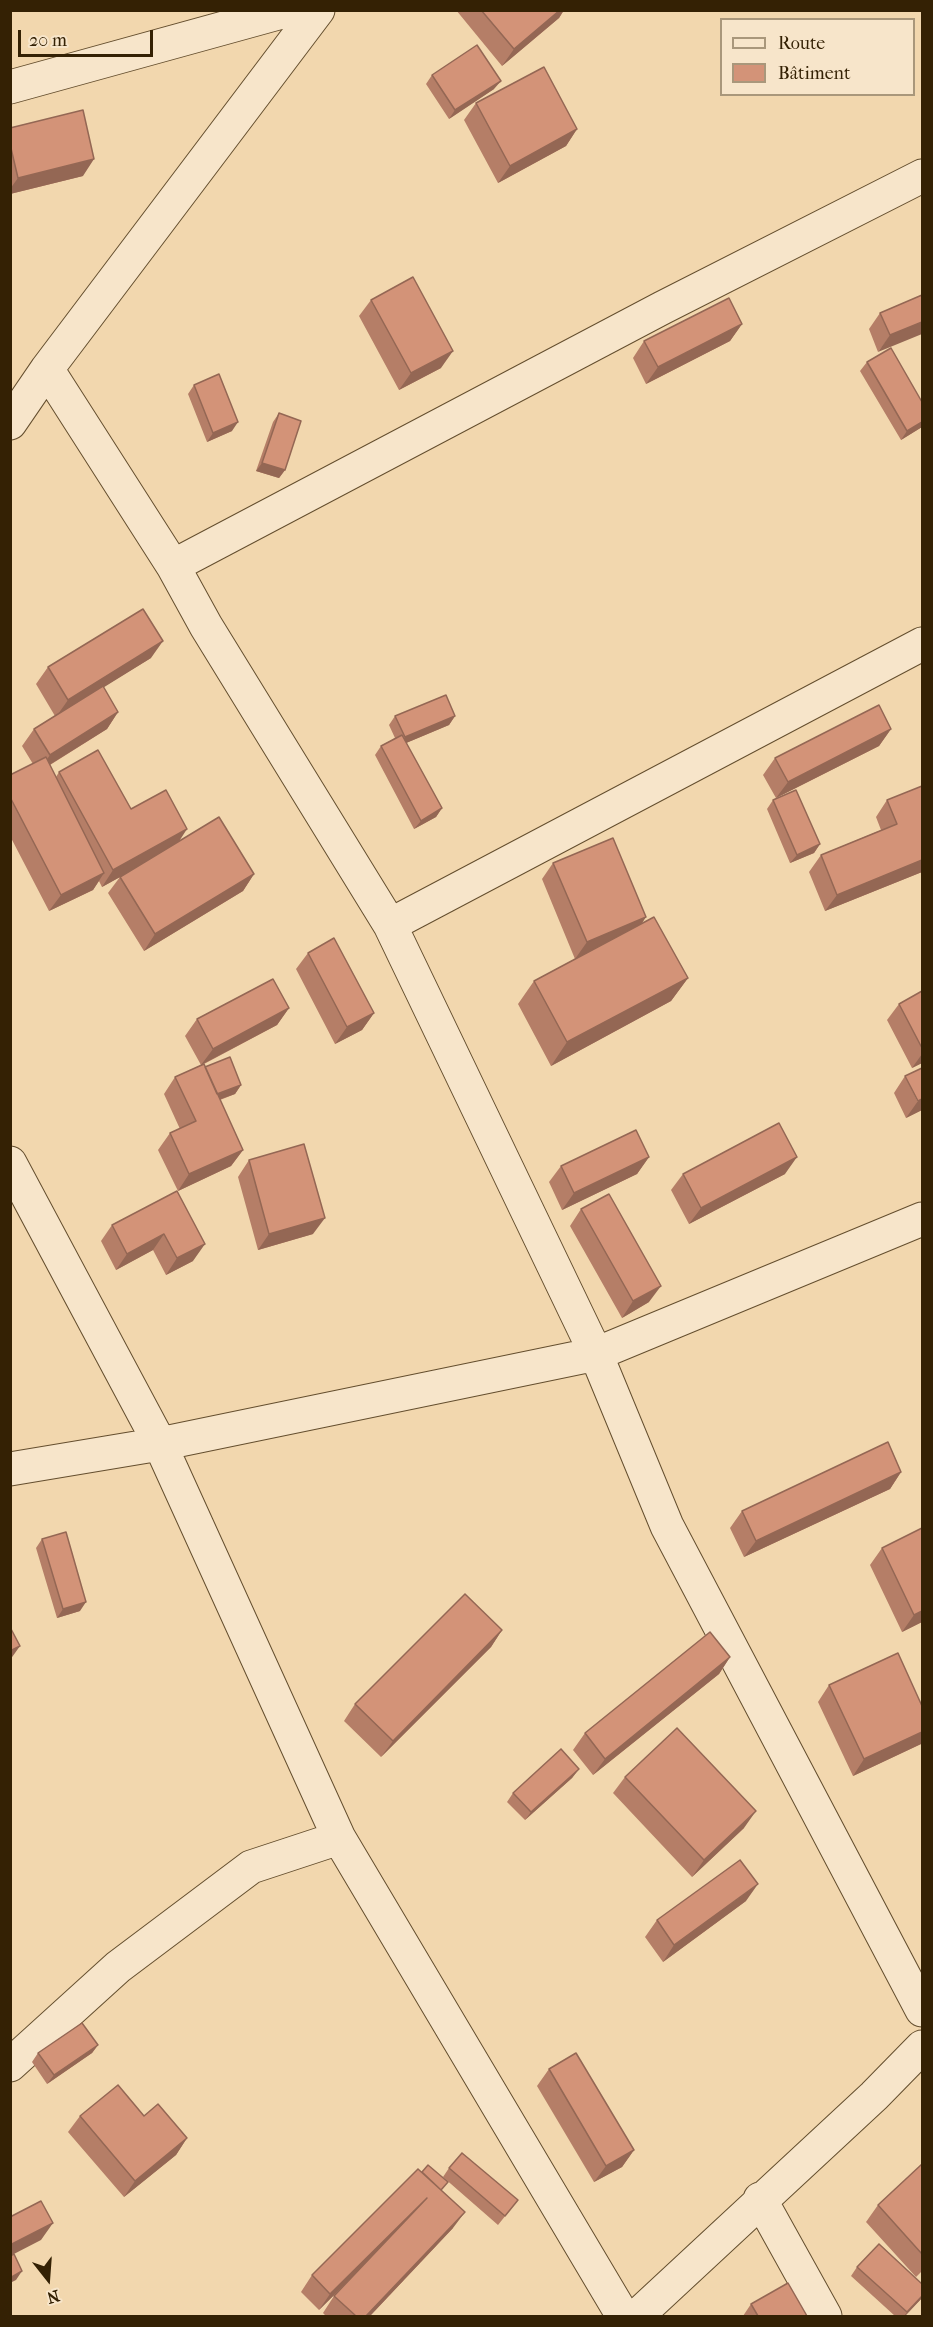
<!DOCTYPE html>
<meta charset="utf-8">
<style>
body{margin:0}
#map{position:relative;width:933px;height:2327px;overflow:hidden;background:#f2d7ae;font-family:"IM FELL French Canon",serif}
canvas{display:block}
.frame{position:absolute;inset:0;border:12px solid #342104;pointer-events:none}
.legend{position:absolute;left:720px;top:18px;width:195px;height:78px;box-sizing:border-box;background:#f7e5ca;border:2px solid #a9977b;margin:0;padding:8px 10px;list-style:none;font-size:18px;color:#342104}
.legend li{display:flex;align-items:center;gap:12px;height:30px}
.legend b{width:30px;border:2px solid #a9977b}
.north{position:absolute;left:18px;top:2249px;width:60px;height:60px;-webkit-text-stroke:4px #f7e5ca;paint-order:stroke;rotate:163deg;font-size:16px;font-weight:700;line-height:24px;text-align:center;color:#342104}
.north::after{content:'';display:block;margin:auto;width:21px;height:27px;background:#342104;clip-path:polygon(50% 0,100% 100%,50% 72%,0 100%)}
.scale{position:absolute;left:18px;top:30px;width:135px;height:27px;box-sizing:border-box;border:3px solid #342104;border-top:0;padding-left:8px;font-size:18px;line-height:21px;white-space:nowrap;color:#342104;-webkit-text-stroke:4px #f7e5ca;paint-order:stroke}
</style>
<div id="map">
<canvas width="933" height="2327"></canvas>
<div class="frame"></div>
<ul class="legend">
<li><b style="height:8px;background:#f7e5ca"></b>Route</li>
<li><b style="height:16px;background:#d39378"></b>Bâtiment</li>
</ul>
<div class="north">N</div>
<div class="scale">20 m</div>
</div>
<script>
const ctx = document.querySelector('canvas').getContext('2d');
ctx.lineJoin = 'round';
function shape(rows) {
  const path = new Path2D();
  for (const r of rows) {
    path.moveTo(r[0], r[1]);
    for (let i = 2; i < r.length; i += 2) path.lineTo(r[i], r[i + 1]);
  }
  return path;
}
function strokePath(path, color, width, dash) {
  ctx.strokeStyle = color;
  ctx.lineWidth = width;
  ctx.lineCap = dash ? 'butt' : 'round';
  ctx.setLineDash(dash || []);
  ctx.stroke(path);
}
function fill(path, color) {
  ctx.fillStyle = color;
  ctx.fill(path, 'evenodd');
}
const minor = shape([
 [10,87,289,10],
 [47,369,173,566,206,626,390,925,596,1354,667,1526,922,2010],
 [10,423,47,369,318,10],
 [173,566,662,308,922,176],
 [390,925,922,644],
 [10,1163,160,1444,339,1838,623,2316],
 [10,1469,160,1444,596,1354,922,1219],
 [10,2065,118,1967,251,1867,339,1838],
 [760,2199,825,2316],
 [637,2316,874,2096,922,2047]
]);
strokePath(minor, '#644e2e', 35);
strokePath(minor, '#f7e5ca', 33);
fill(shape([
 [456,10,564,10,559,18,502,66],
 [432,75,494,89,449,119,426,84],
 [476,103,577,129,566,146,498,183,464,120],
 [10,128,83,176,10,194],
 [922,295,878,352,869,329,880,313],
 [371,300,441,368,399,390,359,316],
 [742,324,730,341,646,384,633,358,644,341],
 [867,362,922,402,922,427,901,440,860,371],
 [194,385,232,431,207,442,188,394],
 [279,413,285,470,279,478,256,471,273,422],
 [151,658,103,687,118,712,107,729,50,765,56,777,59,772,131,809,180,840,254,874,243,891,144,951,108,893,120,877,102,887,99,881,93,890,49,911,10,836,10,775,33,764,22,746,34,729,55,716,36,684,48,667],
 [395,716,455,716,449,725,406,743,442,808,436,817,414,829,375,755,381,746,395,738,389,725],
 [891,729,879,746,776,798,763,775,775,758],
 [922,786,922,872,825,911,809,872,821,855,881,830,876,817,887,800],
 [773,800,820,844,814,853,790,863,767,809],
 [553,863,642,923,688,978,671,1001,551,1066,518,1004,534,981,575,959,542,879],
 [308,953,374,1013,362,1030,335,1044,296,969],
 [922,991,922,1063,912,1068,887,1020,899,1004],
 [289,1008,277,1025,204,1064,205,1067,241,1085,235,1094,220,1100,243,1150,231,1166,178,1191,158,1150,170,1133,180,1129,164,1094,175,1077,201,1065,185,1036,197,1019],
 [905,1076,922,1110,906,1118,894,1093],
 [649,1157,637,1174,562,1210,549,1182,561,1166],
 [249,1160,313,1234,258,1250,238,1177],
 [683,1174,785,1174,689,1224,671,1190],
 [177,1191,193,1261,166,1275,153,1250,116,1270,101,1241,112,1225],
 [581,1209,649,1302,622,1318,570,1226],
 [901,1472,890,1489,744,1557,730,1528,742,1511],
 [42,1539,80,1611,57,1618,36,1548],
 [882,1548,922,1622,902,1632,870,1565],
 [502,1630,491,1647,381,1757,344,1721,355,1704],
 [730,1657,719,1674,593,1775,573,1750,585,1733],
 [829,1685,922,1732,922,1741,921,1744,853,1776,818,1702],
 [579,1769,572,1778,525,1820,507,1802,513,1793],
 [625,1777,744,1828,692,1877,613,1793],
 [746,1901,663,1962,645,1937,657,1920],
 [98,2045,92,2053,47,2084,32,2062,38,2053],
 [549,2069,634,2150,622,2167,594,2182,537,2086],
 [80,2116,144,2116,187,2138,176,2155,124,2197,68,2132],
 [922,2164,922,2271,916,2277,866,2222,878,2205],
 [449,2168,518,2200,498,2225,443,2177],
 [442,2191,453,2228,370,2316,326,2316,323,2313,334,2296,354,2275,319,2310,301,2292,312,2275],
 [857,2267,922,2284,922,2298,905,2316,895,2316,851,2276],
 [751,2304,807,2316,743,2316]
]), '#b57e67');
fill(shape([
 [560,10,564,10,559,18,502,66,514,49],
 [501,81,494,89,449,119,455,110],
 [577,129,566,146,498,183,510,166],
 [94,159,83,176,10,194,10,189,18,178],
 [922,322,922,334,878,352,890,335],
 [742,324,730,341,646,384,658,367],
 [453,351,441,368,399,390,411,373],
 [238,422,232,431,207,442,213,433],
 [922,422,922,427,901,440,907,431],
 [262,463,285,470,279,478,256,471],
 [163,641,151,658,56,717,68,700],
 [118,712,107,729,38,772,50,755],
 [455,716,449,725,399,746,405,737],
 [891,729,879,746,776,798,788,782],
 [442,808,436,817,414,829,421,821],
 [187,829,176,846,102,887,113,870],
 [820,844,814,853,790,863,797,855],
 [922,860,922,872,825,911,837,895],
 [104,873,93,890,49,911,61,895],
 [254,874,243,891,144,951,155,934],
 [646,917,635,934,575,959,587,942],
 [688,978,671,1001,551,1066,567,1042],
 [289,1008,277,1025,201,1065,213,1049],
 [374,1013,362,1030,335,1044,347,1027],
 [922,1054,922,1063,912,1068],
 [241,1085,235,1094,210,1103,216,1095],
 [922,1099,922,1110,906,1118,918,1101],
 [243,1150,231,1166,178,1191,189,1174],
 [649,1157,637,1174,562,1210,574,1193],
 [797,1157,785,1174,689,1224,701,1208],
 [325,1218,313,1234,258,1250,269,1234],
 [164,1234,153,1250,116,1270,127,1254],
 [205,1244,193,1261,166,1275,177,1258],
 [661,1286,649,1302,622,1318,633,1301],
 [901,1472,890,1489,744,1557,756,1541],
 [86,1602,80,1611,57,1618,63,1609],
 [922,1611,922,1622,902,1632,914,1615],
 [502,1630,491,1647,381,1757,393,1741],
 [20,1646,10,1660,10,1651],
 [730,1657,719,1674,593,1775,605,1759],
 [922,1732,922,1741,921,1744,853,1776,864,1759],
 [579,1769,572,1778,525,1820,531,1812],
 [756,1811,744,1828,692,1877,704,1860],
 [758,1884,746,1901,663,1962,674,1945],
 [98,2045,92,2053,47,2084,54,2075],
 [187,2138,176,2155,124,2197,135,2181],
 [634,2150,622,2167,594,2182,606,2166],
 [427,2198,415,2215,319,2310,330,2294],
 [465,2212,453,2228,370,2316,366,2316],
 [53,2223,41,2240,10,2256,10,2245],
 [22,2271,16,2280,10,2283,10,2278],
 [922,2296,922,2298,905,2316,904,2316]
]), '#946754');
const building = shape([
 [481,10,560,10,514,49,481,10],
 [477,45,501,81,455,110,432,75,477,45],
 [544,67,577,129,510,166,476,103,544,67],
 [83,110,94,159,18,178,10,144,10,128,83,110],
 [413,277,453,351,411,373,371,300,413,277],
 [922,295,922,322,890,335,880,313,922,295],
 [729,298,742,324,658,367,644,341,729,298],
 [891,348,922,402,922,422,907,431,867,362,891,348],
 [219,374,238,422,213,433,194,385,219,374],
 [279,413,301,421,285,470,262,463,279,413],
 [143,609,163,641,68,700,48,667,143,609],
 [103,686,118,712,50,755,34,729,103,686],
 [446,695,455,716,405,737,395,716,446,695],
 [879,705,891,729,788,782,775,758,879,705],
 [402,735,442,808,421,821,381,746,402,735],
 [98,750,131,809,166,790,187,829,113,870,59,772,98,750],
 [46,757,104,873,61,895,10,797,10,775,46,757],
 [922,786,922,860,837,895,821,855,897,824,887,800,922,786],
 [796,790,820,844,797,855,773,800,796,790],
 [219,817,254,874,155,934,120,877,219,817],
 [613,838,646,917,587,942,553,863,613,838],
 [654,917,688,978,567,1042,534,981,654,917],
 [334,938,374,1013,347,1027,308,953,334,938],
 [273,979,289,1008,213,1049,197,1019,273,979],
 [922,991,922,1048,899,1004,922,991],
 [230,1057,241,1085,217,1094,205,1067,230,1057],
 [204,1064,243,1150,189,1174,170,1133,196,1121,175,1077,204,1064],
 [922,1068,922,1099,918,1101,905,1076,922,1068],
 [779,1123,797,1157,701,1208,683,1174,779,1123],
 [636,1130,649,1157,574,1193,561,1166,636,1130],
 [304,1144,325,1218,269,1234,249,1160,304,1144],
 [177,1191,205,1244,177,1258,164,1234,127,1254,112,1225,177,1191],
 [609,1194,661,1286,633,1301,581,1209,609,1194],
 [888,1442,901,1472,756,1541,742,1511,888,1442],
 [922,1528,922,1611,914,1615,882,1548,922,1528],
 [66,1532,86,1602,63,1609,42,1539,66,1532],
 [465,1594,502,1630,393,1741,355,1704,465,1594],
 [10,1627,20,1646,10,1651,10,1627],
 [710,1632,730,1657,605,1759,585,1733,710,1632],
 [898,1653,922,1706,922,1732,864,1759,829,1685,898,1653],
 [677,1728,756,1811,704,1860,625,1777,677,1728],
 [561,1749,579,1769,531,1812,513,1793,561,1749],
 [740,1860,758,1884,674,1945,657,1920,740,1860],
 [82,2023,98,2045,54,2075,38,2053,82,2023],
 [576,2053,634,2150,606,2166,549,2069,576,2053],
 [118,2085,144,2116,158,2104,187,2138,135,2181,80,2116,118,2085],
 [462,2153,518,2200,505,2216,449,2168,462,2153],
 [922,2164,922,2254,878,2205,922,2164],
 [428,2165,448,2182,441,2190,422,2172,428,2165],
 [418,2169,465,2212,366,2316,356,2316,334,2296,427,2198,330,2294,312,2275,418,2169],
 [41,2201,53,2223,10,2245,10,2217,41,2201],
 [879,2244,922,2284,922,2296,907,2312,857,2267,879,2244],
 [14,2254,22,2271,10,2278,10,2256,14,2254],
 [788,2283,807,2316,758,2316,751,2304,788,2283]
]);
fill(building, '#d39378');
strokePath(building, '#946754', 1.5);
</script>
